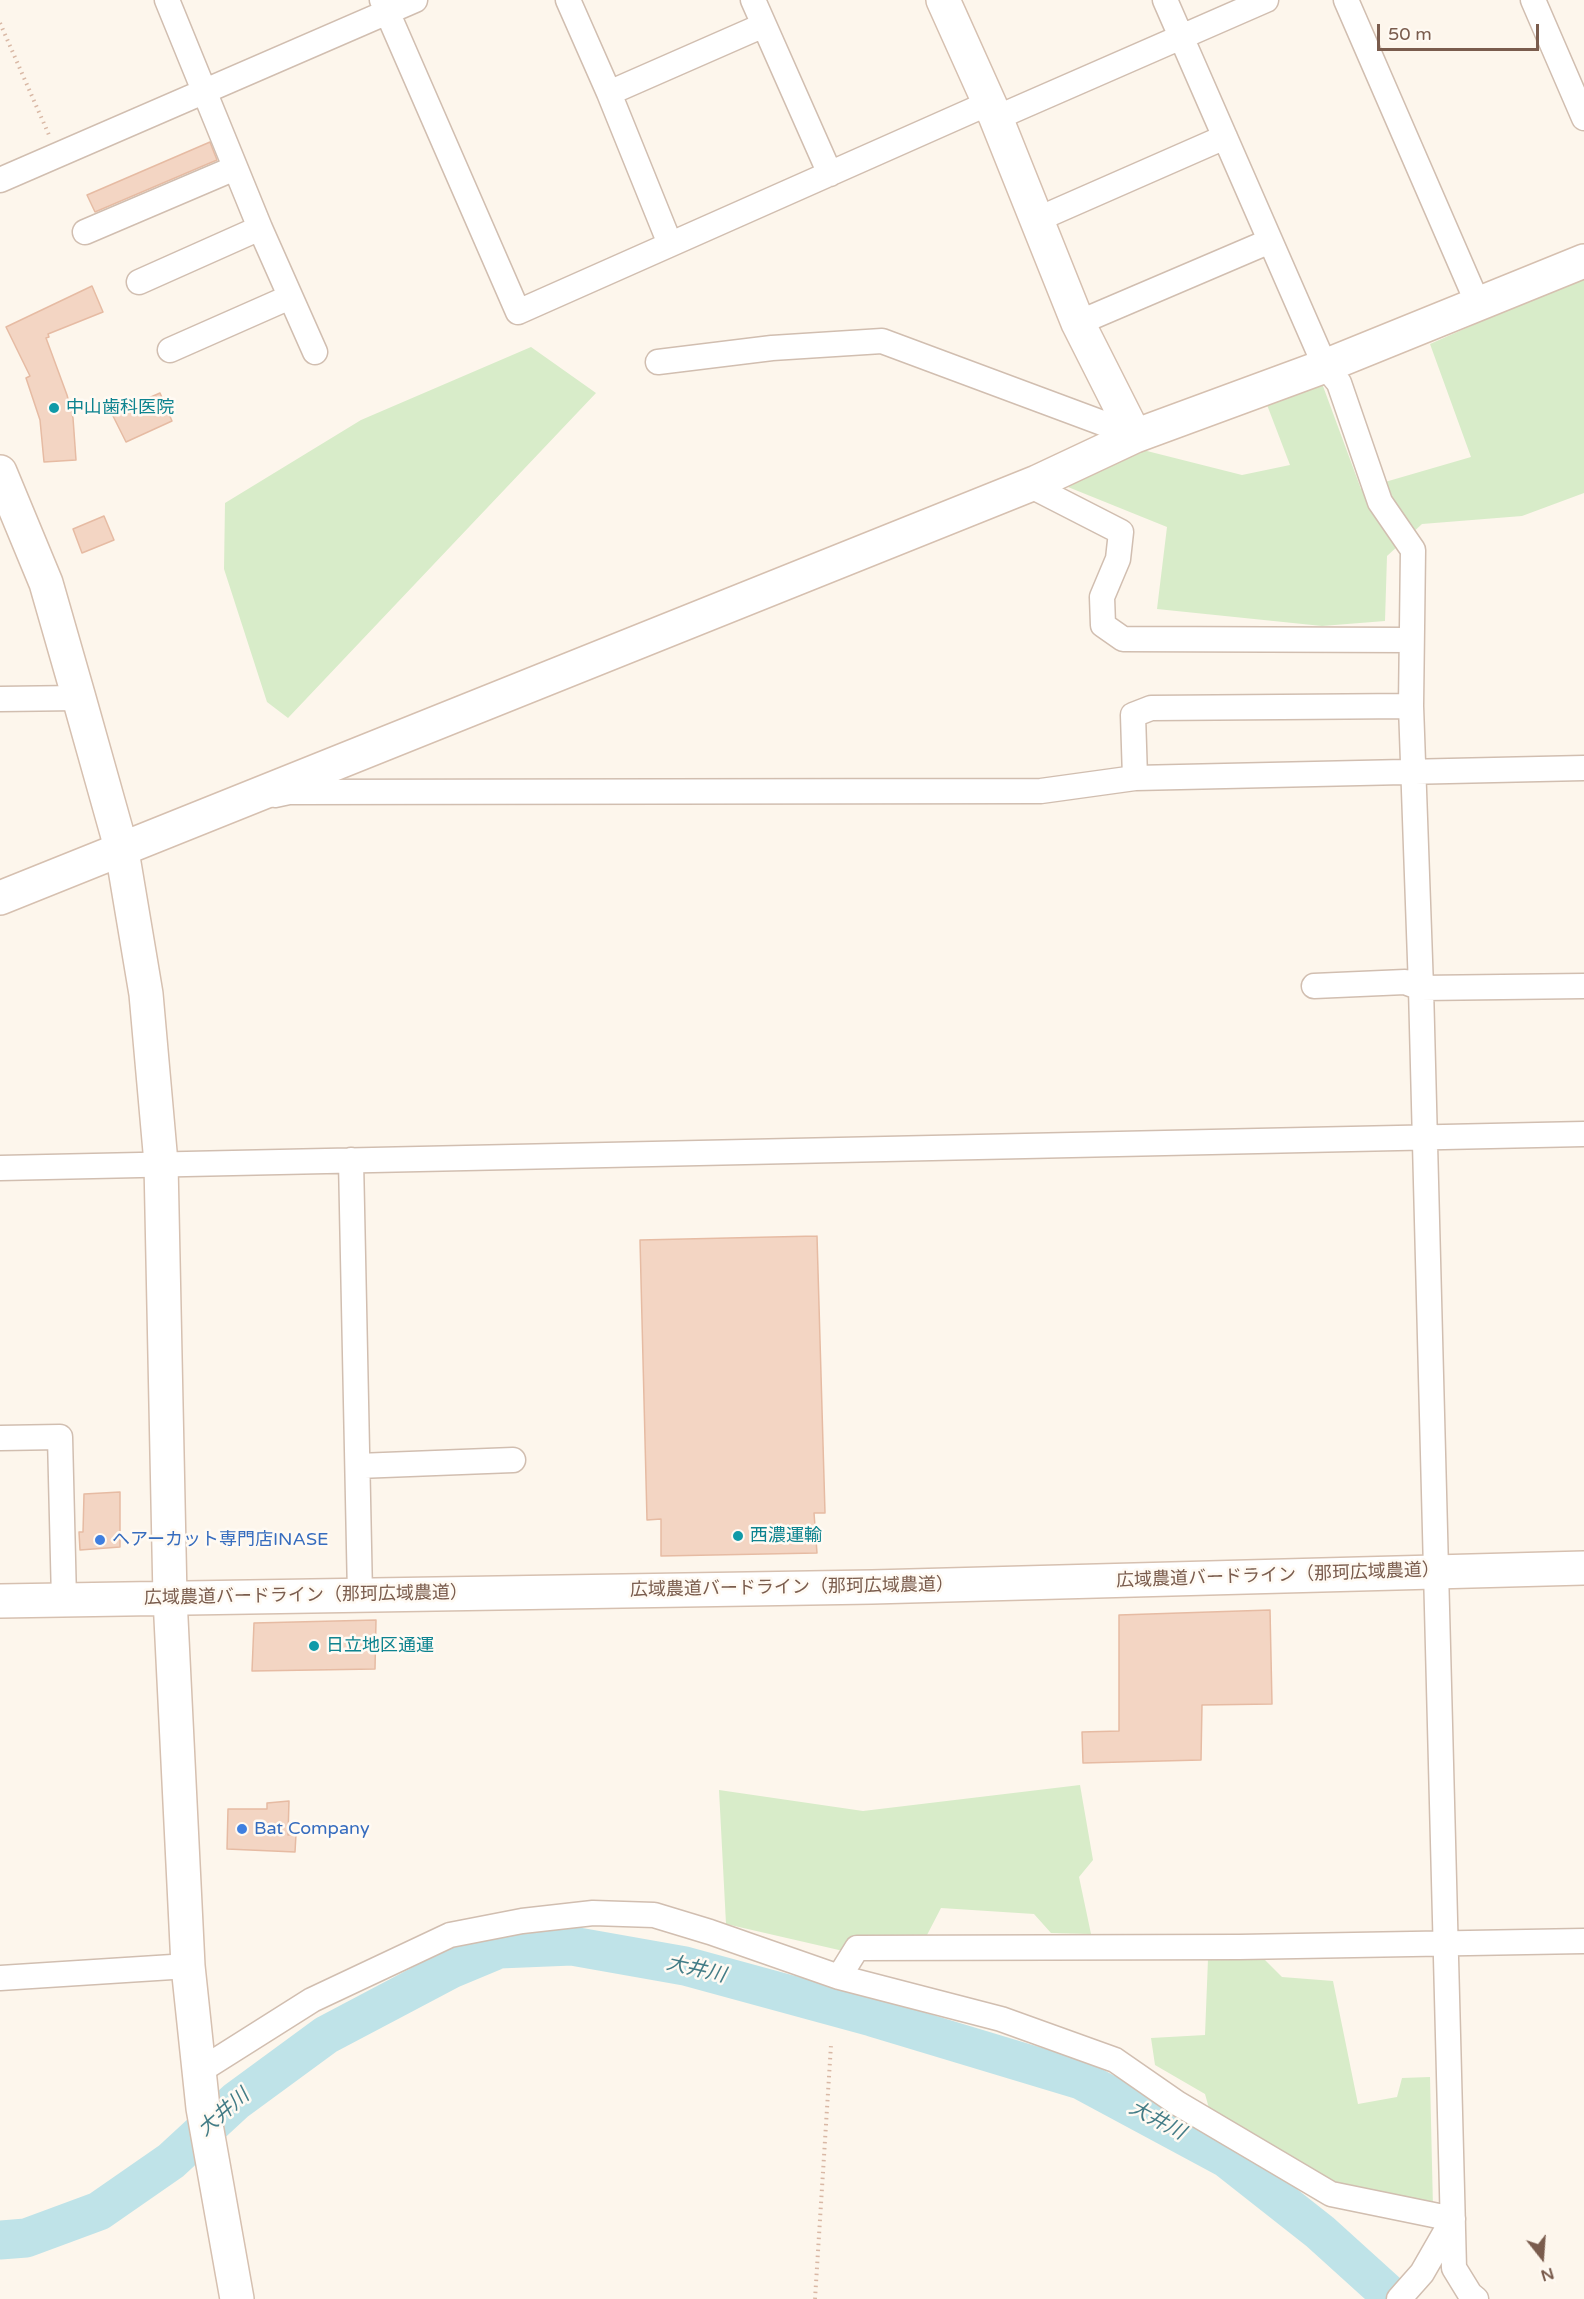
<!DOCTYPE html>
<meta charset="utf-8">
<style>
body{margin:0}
#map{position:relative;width:1584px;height:2299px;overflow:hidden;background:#fdf6ec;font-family:"Varela Round",sans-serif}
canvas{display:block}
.north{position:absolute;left:1512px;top:2227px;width:60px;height:60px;-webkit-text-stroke:4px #fffaf3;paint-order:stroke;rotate:163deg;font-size:16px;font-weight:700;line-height:24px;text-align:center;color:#7a5c4d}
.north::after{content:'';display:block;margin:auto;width:21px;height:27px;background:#7a5c4d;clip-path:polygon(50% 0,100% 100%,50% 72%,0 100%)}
.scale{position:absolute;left:1377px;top:24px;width:162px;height:27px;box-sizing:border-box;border:3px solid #7a5c4d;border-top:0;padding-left:8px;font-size:18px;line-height:21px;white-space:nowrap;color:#7a5c4d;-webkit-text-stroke:4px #fffaf3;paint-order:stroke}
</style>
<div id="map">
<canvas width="1584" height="2299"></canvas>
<div class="north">N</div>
<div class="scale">50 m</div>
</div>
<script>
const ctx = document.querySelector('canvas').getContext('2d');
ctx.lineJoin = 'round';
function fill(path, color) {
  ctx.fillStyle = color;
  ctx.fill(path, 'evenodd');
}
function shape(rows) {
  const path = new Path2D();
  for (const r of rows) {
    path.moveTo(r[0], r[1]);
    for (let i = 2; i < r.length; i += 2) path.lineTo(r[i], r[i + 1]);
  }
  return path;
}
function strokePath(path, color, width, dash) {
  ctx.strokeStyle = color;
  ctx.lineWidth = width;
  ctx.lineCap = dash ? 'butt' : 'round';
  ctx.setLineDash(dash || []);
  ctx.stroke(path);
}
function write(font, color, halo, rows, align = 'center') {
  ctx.font = font + ' "Varela Round","Noto Sans JP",sans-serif';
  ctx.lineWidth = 5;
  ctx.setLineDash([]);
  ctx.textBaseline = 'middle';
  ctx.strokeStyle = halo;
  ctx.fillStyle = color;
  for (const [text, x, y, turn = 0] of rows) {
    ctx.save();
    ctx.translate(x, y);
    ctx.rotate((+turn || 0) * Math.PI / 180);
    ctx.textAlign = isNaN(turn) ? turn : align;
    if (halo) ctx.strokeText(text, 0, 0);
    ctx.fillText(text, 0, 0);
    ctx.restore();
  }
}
fill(shape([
 [1584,276,1584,493,1522,516,1422,524,1387,556,1385,621,1322,626,1157,609,1167,527,1063,485,1139,449,1242,475,1290,465,1264,397,1320,378,1361,489,1471,457,1430,344],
 [531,347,596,393,288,718,267,702,224,569,225,503,361,420],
 [1080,1785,1093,1860,1079,1877,1091,1934,1051,1933,1034,1914,941,1908,927,1935,878,1959,726,1924,719,1790,863,1811],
 [1259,1954,1282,1977,1333,1981,1358,2104,1397,2097,1402,2078,1430,2077,1433,2208,1335,2188,1210,2112,1205,2094,1155,2065,1151,2038,1205,2035,1208,1959]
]), '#d8ecc9');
strokePath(shape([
 [0,2240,26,2238,99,2211,171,2161,236,2101,326,2035,451,1969,499,1949,572,1946,685,1966,872,2017,1081,2080,1226,2158,1320,2232,1394,2299]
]), '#bfe3e8', 39);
const building = shape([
 [210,142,217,160,95,212,87,195,210,142],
 [92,286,103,312,48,334,49,337,46,338,67,395,73,418,76,460,44,462,40,420,26,378,30,376,6,327,92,286],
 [160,393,172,421,126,442,112,414,160,393],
 [104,516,114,540,82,553,73,529,104,516],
 [817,1236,825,1513,814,1513,817,1553,661,1556,661,1519,647,1520,640,1240,817,1236],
 [120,1492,120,1547,80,1550,79,1532,83,1532,84,1494,120,1492],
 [1270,1610,1272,1704,1202,1705,1201,1760,1083,1763,1082,1732,1119,1731,1119,1615,1270,1610],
 [376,1620,375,1669,252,1671,254,1623,376,1620],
 [289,1801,288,1835,296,1834,295,1852,227,1849,228,1809,267,1809,267,1803,289,1801]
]);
fill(building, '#f3d5c3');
strokePath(building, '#e6bba3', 1.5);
const street = shape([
 [167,0,260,228,315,352],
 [382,0,518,312,989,103],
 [568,0,609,93,670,244],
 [753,0,830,174],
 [1165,0,1325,366,1339,383,1380,502,1413,550,1411,706,1421,988,1454,2268,1470,2294,1476,2299],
 [1346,0,1478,304],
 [1533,0,1584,118],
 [609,93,764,25],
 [996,118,1266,0],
 [0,180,415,0],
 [1036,220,1225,137],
 [85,232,235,168],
 [139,282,260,228],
 [1078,323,1270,241],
 [170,350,290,297],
 [658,362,772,348,882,341,1105,424,1123,412],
 [1037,482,1039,490,1121,532,1118,559,1102,597,1103,625,1123,639,1411,640],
 [0,699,79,698],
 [1135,778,1133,715,1151,708,1411,706],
 [275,795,289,792,1041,791,1135,778,1584,768],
 [1314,986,1405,982,1421,988,1584,986],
 [351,1160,360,1595],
 [0,1168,1584,1134],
 [0,1438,60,1437,64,1600],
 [358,1466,513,1460],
 [839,1977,857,1948,1239,1947,1584,1941],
 [0,1978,188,1966],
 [198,2072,312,2000,450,1935,522,1921,593,1913,654,1915,710,1932,839,1977,1001,2019,1115,2060,1177,2103,1331,2194,1453,2219],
 [1399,2299,1422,2273,1453,2219]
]);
const secondary = shape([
 [943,0,996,118,1078,323,1135,436],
 [0,472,46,583,79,698,122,851,146,994,161,1163,170,1598,188,1966,203,2108,237,2299],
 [0,898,1037,482,1135,436,1325,366,1584,261],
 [0,1601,872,1587,1584,1568]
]);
strokePath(street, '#d1beb0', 27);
strokePath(secondary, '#d6c0b0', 36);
strokePath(shape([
 [0,23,49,135],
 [815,2299,831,2045]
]), '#d9b8a5', 4, [1.5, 4.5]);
strokePath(street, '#fff', 24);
strokePath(secondary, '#fff', 33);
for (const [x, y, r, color] of [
 [54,408,6,"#0f9aa8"],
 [738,1536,6,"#0f9aa8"],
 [100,1540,6,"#3f7fe0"],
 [314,1646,6,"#0f9aa8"],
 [242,1829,6,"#3f7fe0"]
]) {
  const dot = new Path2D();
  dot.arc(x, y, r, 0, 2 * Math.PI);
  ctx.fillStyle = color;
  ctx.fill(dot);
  strokePath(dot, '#fffaf3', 2);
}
write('18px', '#0d838f', '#fffaf3', [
 ["中山歯科医院",66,408],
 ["西濃運輸",750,1536],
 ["日立地区通運",326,1646]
], 'left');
write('18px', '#366cbe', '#fffaf3', [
 ["ヘアーカット専門店INASE",112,1540],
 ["Bat Company",254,1829]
], 'left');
write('18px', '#7a5c4d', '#fffaf3', [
 ["広域農道バードライン（那珂広域農道）",1278,1576,-2],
 ["広域農道バードライン（那珂広域農道）",792,1588,-1],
 ["広域農道バードライン（那珂広域農道）",306,1596,-1]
]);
write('italic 20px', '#437c86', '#fffaf3', [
 ["大井川",696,1970,13],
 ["大井川",224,2113,-41],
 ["大井川",1157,2121,28]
]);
</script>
